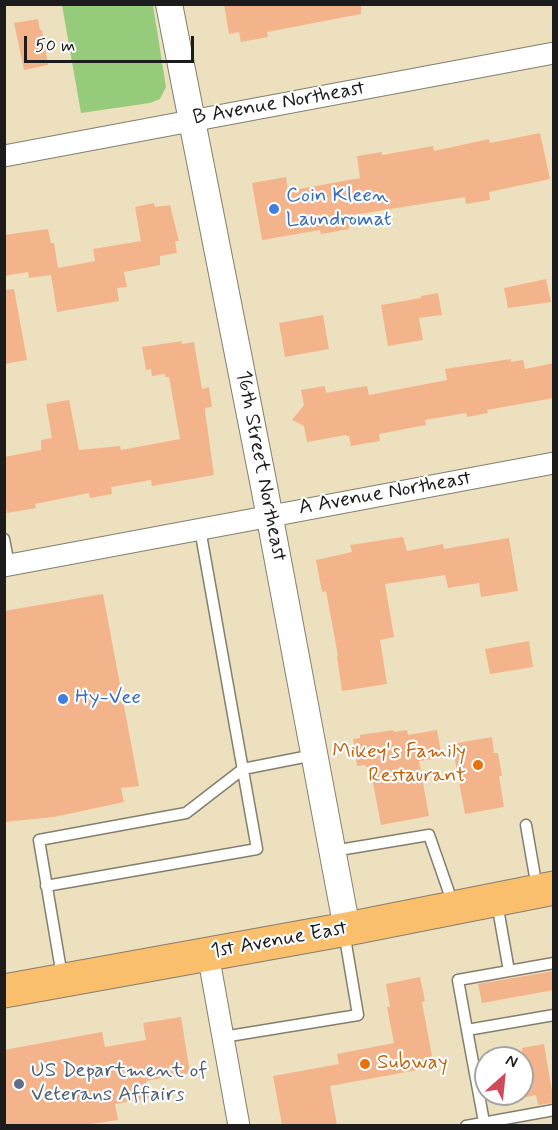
<!DOCTYPE html>
<style>
body{margin:0}
#map{position:relative;width:558px;height:1130px;overflow:hidden;background:#ede0be;font-family:Mynerve,sans-serif}
canvas{display:block}
.frame{position:absolute;inset:0;border:6px solid #1c1c1c;pointer-events:none}
.north{position:absolute;left:474px;top:1046px;width:60px;height:60px;box-sizing:border-box;background:#fff;border:2px solid #a4a4a4;border-radius:50%;rotate:27deg;font-size:16px;font-weight:700;line-height:24px;text-align:center;color:#1c1c1c}
.north::after{content:'';display:block;margin:auto;width:21px;height:27px;background:#d1495b;clip-path:polygon(50% 0,100% 100%,50% 72%,0 100%)}
.scale{position:absolute;left:24px;top:36px;width:170px;height:27px;box-sizing:border-box;border:3px solid #1c1c1c;border-top:0;padding-left:8px;font-size:18px;line-height:21px;white-space:nowrap;color:#1c1c1c;-webkit-text-stroke:4px #fff;paint-order:stroke}
</style>
<div id="map">
<canvas width="558" height="1130"></canvas>
<div class="frame"></div>
<div class="north">N</div>
<div class="scale">50 m</div>
</div>
<script>
const ctx = document.querySelector('canvas').getContext('2d');
ctx.lineJoin = 'round';
function fill(path, color) {
  ctx.fillStyle = color;
  ctx.fill(path, 'evenodd');
}
function shape(rows) {
  const path = new Path2D();
  for (const r of rows) {
    path.moveTo(r[0], r[1]);
    for (let i = 2; i < r.length; i += 2) path.lineTo(r[i], r[i + 1]);
  }
  return path;
}
function strokePath(path, color, width, dash) {
  ctx.strokeStyle = color;
  ctx.lineWidth = width;
  ctx.lineCap = dash ? 'butt' : 'round';
  ctx.setLineDash(dash || []);
  ctx.stroke(path);
}
function write(font, color, halo, rows, align = 'center') {
  ctx.font = font + ' Mynerve,sans-serif';
  ctx.lineWidth = 4.5;
  ctx.setLineDash([]);
  ctx.textBaseline = 'middle';
  ctx.strokeStyle = halo;
  ctx.fillStyle = color;
  for (const [text, x, y, turn = 0] of rows) {
    ctx.save();
    ctx.translate(x, y);
    ctx.rotate((+turn || 0) * Math.PI / 180);
    ctx.textAlign = isNaN(turn) ? turn : align;
    if (halo) ctx.strokeText(text, 0, 0);
    ctx.fillText(text, 0, 0);
    ctx.restore();
  }
}
fill(shape([
 [62,5,153,5,166,87,160,99,150,103,81,113]
]), '#96cb7c');
fill(shape([
 [224,4,361,4,361,14,267,32,268,37,241,42,239,32,229,34],
 [38,19,40,30,42,30,48,65,24,70,14,23],
 [540,133,550,179,489,192,490,200,466,204,465,197,347,216,349,229,321,234,320,230,262,240,252,183,286,177,288,191,360,178,357,156,382,152,382,155,433,146,434,151,489,139,490,143],
 [154,203,155,207,170,205,179,241,175,241,177,253,160,256,160,265,124,272,127,287,117,288,119,301,57,312,51,275,29,278,28,272,4,276,4,235,48,229,51,243,54,243,58,268,95,261,93,249,141,241,135,207],
 [546,279,551,302,508,308,504,288],
 [14,289,27,360,4,364,4,290],
 [438,293,442,315,419,318,423,340,388,346,381,305,421,298,421,296],
 [323,315,329,349,285,357,279,323],
 [182,341,182,344,194,342,202,389,209,387,212,407,205,408,205,411,214,475,152,486,151,480,111,487,112,494,90,498,89,493,35,504,36,508,7,513,4,501,4,457,41,450,41,440,52,438,46,404,69,400,79,450,120,446,121,450,180,439,169,377,165,377,165,374,152,376,151,369,146,370,142,347],
 [511,359,511,362,523,360,525,369,554,363,554,398,487,410,488,413,467,417,466,413,425,420,426,425,379,434,380,441,351,446,349,436,346,436,346,435,307,442,304,426,292,420,304,405,301,390,325,386,326,393,367,386,369,395,447,380,445,369],
 [403,537,407,551,443,544,444,549,509,538,518,591,481,597,479,583,448,588,445,575,385,584,394,637,380,640,387,684,342,691,337,657,338,656,326,591,322,592,316,560,352,552,350,545],
 [103,594,139,786,121,788,124,802,54,817,4,822,4,611],
 [529,641,533,667,490,674,485,649],
 [394,730,394,732,407,730,408,735,437,730,442,758,419,761,429,816,381,825,370,767,366,767,365,765,357,766,353,739,360,738,360,735],
 [492,737,494,753,498,753,502,776,499,776,504,807,465,814,452,744],
 [554,971,554,990,482,1003,478,984],
 [420,977,425,1001,422,1002,434,1067,330,1086,337,1125,282,1125,273,1076,339,1064,337,1054,394,1043,387,1007,390,1007,386,984],
 [181,1017,190,1073,146,1081,149,1098,115,1104,118,1120,85,1125,4,1125,4,1050,102,1032,105,1047,146,1040,143,1023],
 [544,1044,554,1103,538,1105,536,1095,522,1098,522,1048]
]), '#f4b48b');
const service = shape([
 [4,539,9,565],
 [526,825,537,888],
 [333,851,429,835,453,904],
 [46,886,257,849,200,529],
 [497,903,509,971],
 [62,976,39,840,186,813,243,769,314,755],
 [467,1030,458,980,554,963],
 [223,1037,358,1015,344,932],
 [484,1122,467,1030,554,1015],
 [466,1126,554,1110]
]);
const minor = shape([
 [4,156,554,53],
 [4,566,554,463],
 [208,954,239,1126]
]);
const tertiary = shape([
 [169,4,263,481,347,929]
]);
const primary = shape([
 [4,991,347,929,554,888]
]);
strokePath(service, '#847e6d', 13);
strokePath(minor, '#847e6d', 23);
strokePath(tertiary, '#847e6d', 28);
strokePath(primary, '#847e6d', 35);
strokePath(service, '#fff', 10);
strokePath(minor, '#fff', 21);
strokePath(tertiary, '#fff', 26);
strokePath(primary, '#f9bf6d', 33);
for (const [x, y, r, color] of [
 [274,209,6,"#3f7fe0"],
 [63,699,6,"#3f7fe0"],
 [478,765,6,"#e8710a"],
 [365,1064,6,"#e8710a"],
 [19,1084,6,"#5c6f8a"]
]) {
  const dot = new Path2D();
  dot.arc(x, y, r, 0, 2 * Math.PI);
  ctx.fillStyle = color;
  ctx.fill(dot);
  strokePath(dot, '#fff', 2);
}
write('21px', '#1c1c1c', '#fff', [
 ["B Avenue Northeast",279,104,-10],
 ["16th Street Northeast",260,466,79],
 ["A Avenue Northeast",385,494,-10],
 ["1st Avenue East",279,941,-10]
]);
write('21px', '#366cbe', '#fff', [
 ["Coin Kleen",286,197],
 ["Laundromat",286,221],
 ["Hy-Vee",75,699]
], 'left');
write('21px', '#c56008', '#fff', [
 ["Mikey's Family",466,753],
 ["Restaurant",466,777],
 ["Subway",377,1064,"left"]
], 'right');
write('21px', '#4e5e75', '#fff', [
 ["US Department of",31,1072],
 ["Veterans Affairs",31,1096]
], 'left');
</script>
